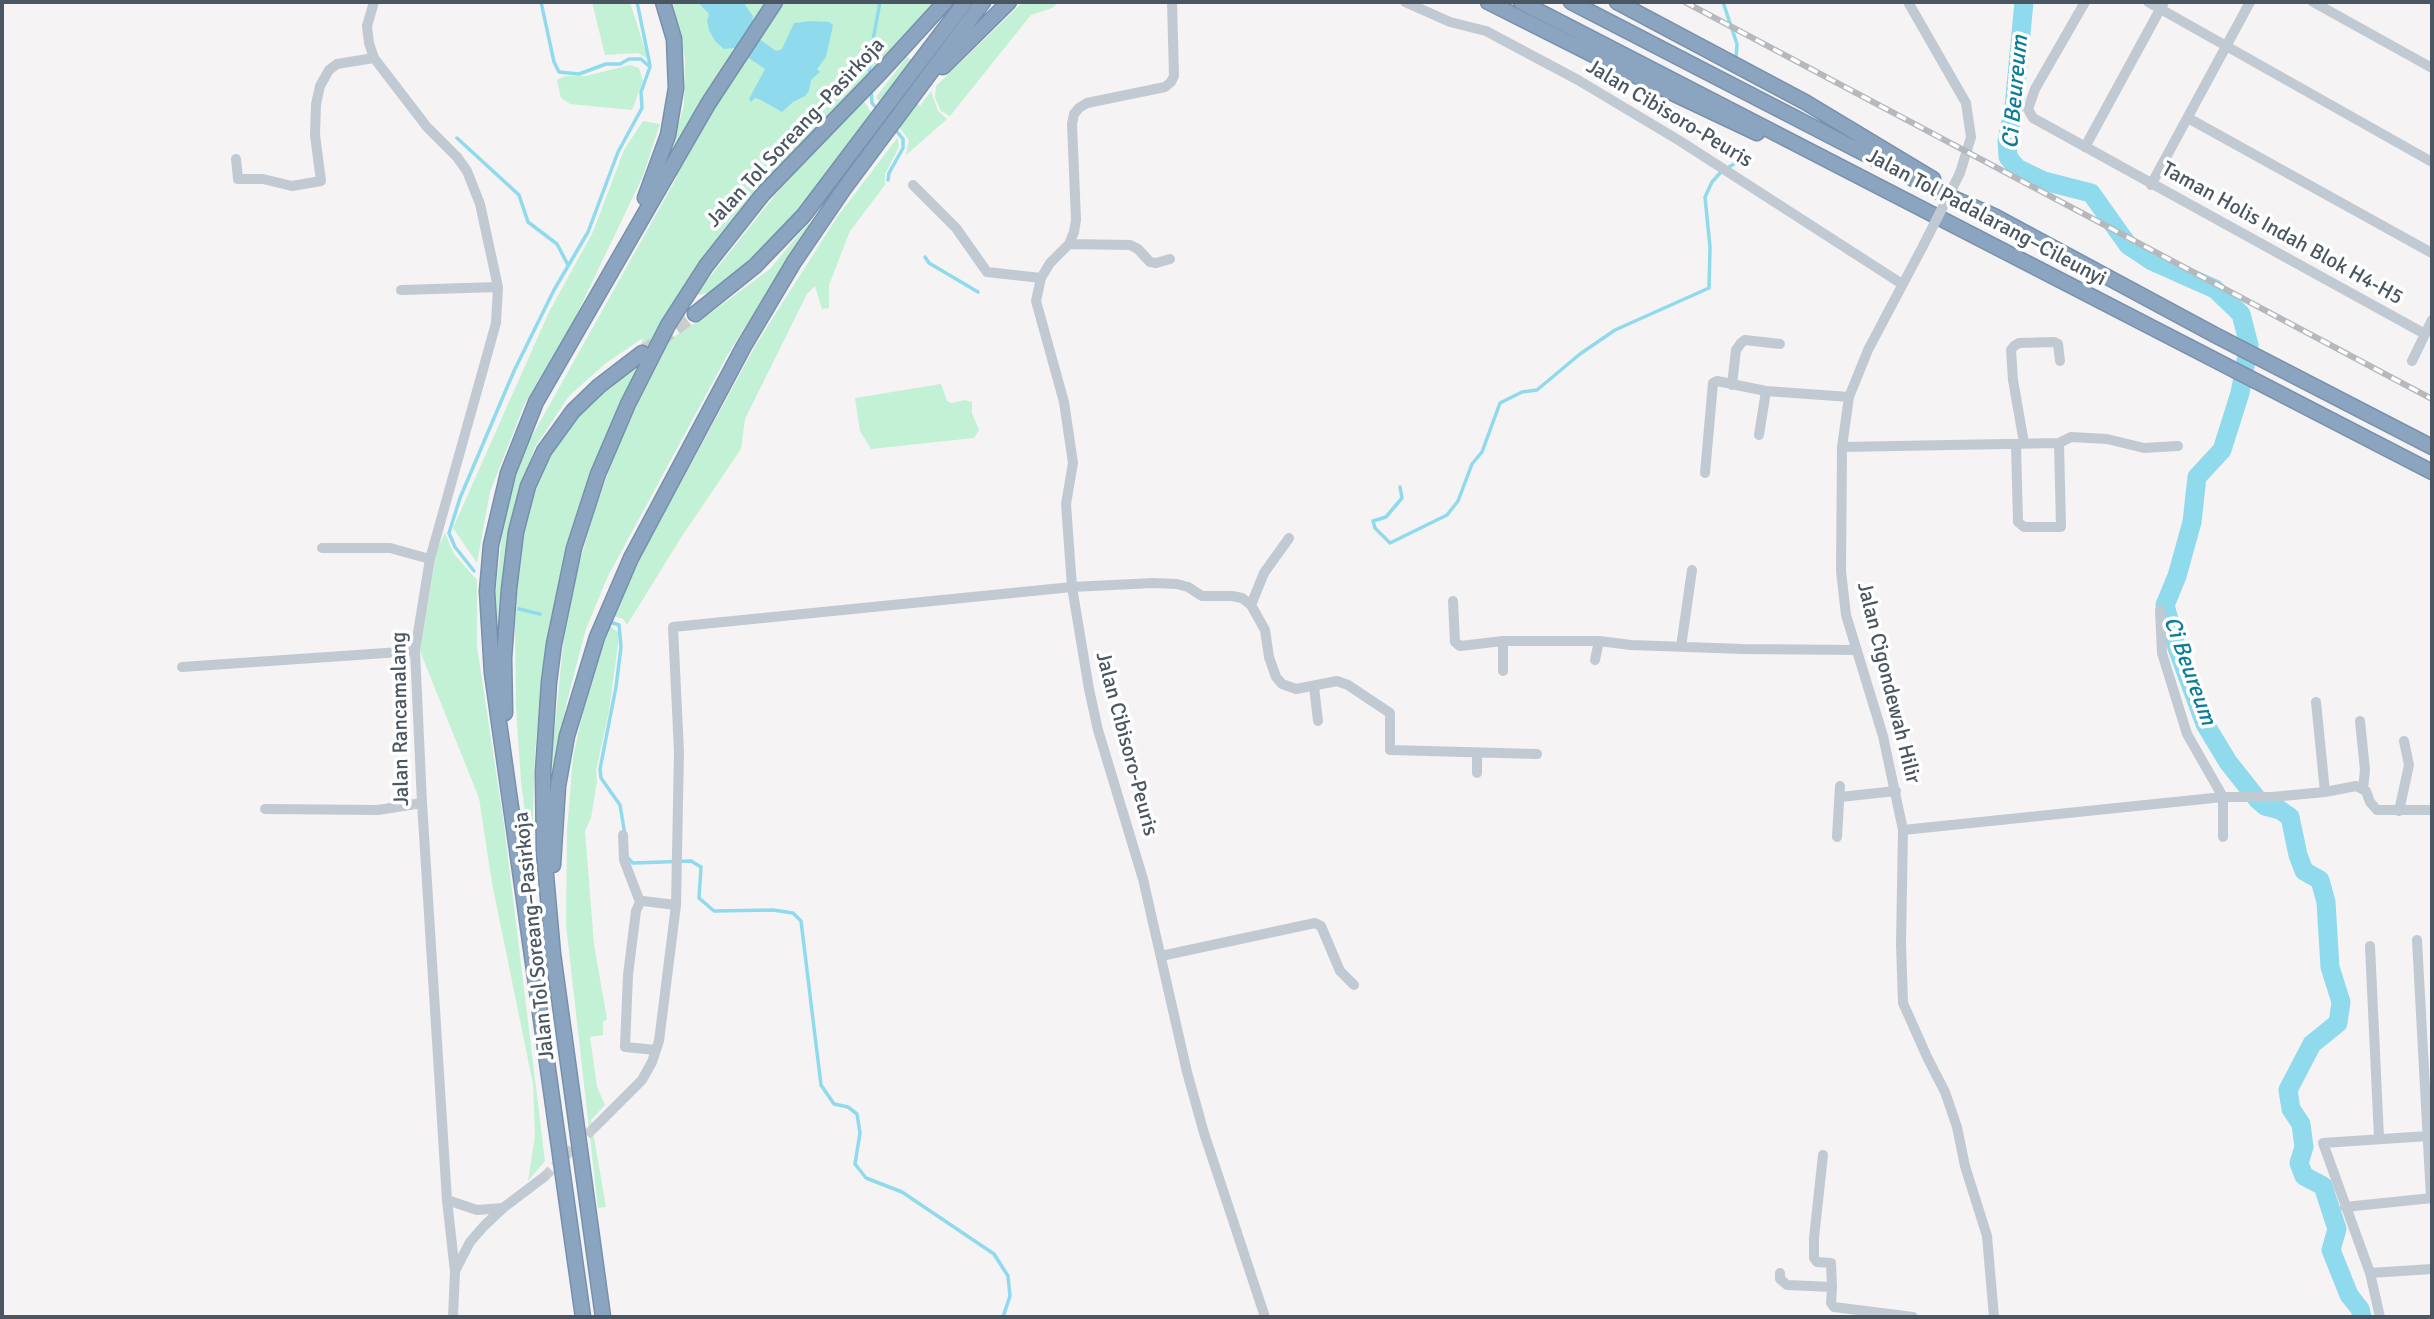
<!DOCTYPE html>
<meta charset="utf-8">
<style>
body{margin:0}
#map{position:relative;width:2434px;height:1319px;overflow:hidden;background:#f5f3f3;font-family:Signika,sans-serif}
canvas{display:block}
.frame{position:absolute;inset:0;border:4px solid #4a5661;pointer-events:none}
</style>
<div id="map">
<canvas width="2434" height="1319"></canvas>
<div class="frame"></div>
</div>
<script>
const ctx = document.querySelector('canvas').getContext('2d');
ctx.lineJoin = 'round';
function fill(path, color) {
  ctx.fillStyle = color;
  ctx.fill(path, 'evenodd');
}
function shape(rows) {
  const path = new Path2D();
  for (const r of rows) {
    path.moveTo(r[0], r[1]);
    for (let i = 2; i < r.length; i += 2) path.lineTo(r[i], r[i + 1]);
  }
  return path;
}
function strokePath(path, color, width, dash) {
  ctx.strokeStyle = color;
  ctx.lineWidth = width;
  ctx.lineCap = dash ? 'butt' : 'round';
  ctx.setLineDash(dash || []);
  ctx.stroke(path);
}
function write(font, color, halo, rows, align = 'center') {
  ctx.font = font + ' Signika,sans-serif';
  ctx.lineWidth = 7;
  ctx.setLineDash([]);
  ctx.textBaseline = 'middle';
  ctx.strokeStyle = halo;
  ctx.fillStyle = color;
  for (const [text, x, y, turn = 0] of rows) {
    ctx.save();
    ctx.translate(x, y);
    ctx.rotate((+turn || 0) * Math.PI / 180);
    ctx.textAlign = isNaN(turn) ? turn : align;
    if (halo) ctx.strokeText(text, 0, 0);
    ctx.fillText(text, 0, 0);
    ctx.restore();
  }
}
fill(shape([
 [572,2,630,2,648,59,638,53,605,55,592,2],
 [673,2,933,2,892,51,755,191,684,286,652,340,608,430,579,510,557,596,542,678,535,751,532,845,529,845,521,781,516,708,515,626,519,560,526,506,544,456,577,411,636,360,643,338,606,363,569,396,535,447,514,507,504,587,497,673,496,590,505,508,527,445,677,177,666,168,684,105,685,59],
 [1023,2,1059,2,1052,8,1031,15,950,116,941,111,935,98,936,86],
 [907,57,912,60,897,82,920,106,931,91,938,111,947,119,906,155,909,140,876,97],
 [630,65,639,68,643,81,632,110,570,104,561,98,557,80,565,76,586,76],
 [864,101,871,112,811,199,748,264,714,291,699,295,697,293,780,189],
 [643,121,660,124,643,176,573,322,524,405,490,492,477,563,453,528,549,312,593,232,624,150],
 [898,137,899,147,885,174,885,185,850,231,829,285,829,308,822,309,815,286,807,294,745,419,741,449,682,536,627,625,623,619,614,616,643,552,757,343,837,217],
 [809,222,810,225,728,354,607,578,586,629,566,705,553,775,550,775,567,607,594,512,619,443,637,405,669,340,712,312,770,269],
 [941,384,947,401,951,403,965,400,972,402,972,413,979,430,974,438,871,449,860,431,855,398],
 [445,533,454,554,477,580,477,646,504,825,545,1161,528,1181,535,1136,533,1084,492,883,479,798,420,651,437,550],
 [609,625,619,633,618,645,609,711,596,771,597,781,591,818,585,831,594,945,607,1019,603,1022,603,1035,590,1037,597,1087,605,1105,591,1120,606,1207,598,1208,566,925,567,831,573,757,589,684]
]), '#c3f1d5');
fill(shape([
 [698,2,743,2,753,16,751,33,776,51,782,49,794,23,812,21,829,22,833,25,826,57,817,69,820,72,811,80,809,91,805,96,793,102,782,112,759,99,755,98,751,102,749,99,765,69,734,48,724,49,715,41,709,30,707,21,709,14]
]), '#90daee');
strokePath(shape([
 [637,2,650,65],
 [1723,2,1737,44,1736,59],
 [870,76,869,61,880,2],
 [871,90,872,103,877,109],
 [457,138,519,195,528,222,557,244,568,265],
 [888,180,889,173,903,148,903,139,894,128],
 [925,257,929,263,978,292],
 [1400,487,1402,498,1386,517,1373,521,1375,528,1390,543,1447,515,1458,501,1472,464,1482,452,1500,403,1522,392,1537,390,1580,354,1615,330,1709,288,1710,247,1705,197,1712,182,1721,172,1737,162,1743,150],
 [474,571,455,547,449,533,460,498,514,371,554,290,588,232,618,152,642,108,641,92,650,67,641,59,629,59,620,64,606,64,579,74,559,72,554,62,541,2],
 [519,609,540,614],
 [610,622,619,625,621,647,616,687,600,769,601,778,620,805,625,835],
 [627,857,633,863,691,861,701,867,699,898,714,911,773,910,793,913,801,921,821,1085,834,1104,848,1107,857,1114,860,1133,855,1164,866,1178,902,1192,994,1254,1008,1276,1010,1296,1003,1317]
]), '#90daee', 3.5);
strokePath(shape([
 [2024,2,2014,107,2007,141,2008,157,2017,168,2044,181,2091,193,2128,245,2152,261,2215,289,2241,314,2249,345,2240,393,2222,450,2197,477,2192,522,2177,576,2165,605,2176,645,2205,724,2228,762,2258,800,2265,806,2280,810,2290,817,2298,855,2304,871,2320,880,2326,902,2330,967,2341,1002,2338,1023,2312,1044,2288,1090,2291,1109,2301,1124,2304,1147,2299,1163,2304,1176,2323,1186,2337,1229,2331,1250,2349,1295,2360,1309,2362,1317]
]), '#90daee', 19);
strokePath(shape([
 [544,1177,595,1127]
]), '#caccce', 10, [10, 5]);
strokePath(shape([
 [642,353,695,314]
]), '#caccce', 14, [14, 7]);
const highway = shape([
 [1488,2,1611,64,1757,133],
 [1521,2,2432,472],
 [1571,2,1937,191,1994,216,2215,335,2432,447],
 [1617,2,1805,102,1933,179],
 [943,67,1009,2],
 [645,198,668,135,676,88,674,39,663,2],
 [695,314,755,266,804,215,965,2],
 [505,713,504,658,509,589,516,532,528,486,544,451,573,411,599,386,642,353],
 [553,865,558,786,567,736,597,637,631,558,744,346,794,262,843,190,983,2],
 [583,1317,492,673,487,591,491,545,508,473,536,402,708,104,775,2],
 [603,1317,553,954,544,853,543,772,549,682,554,644,574,548,598,474,628,404,668,325,706,266,763,194,881,72,945,2]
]);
strokePath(highway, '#7690ad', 17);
strokePath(shape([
 [374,2,367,26,369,43,374,58,427,127,457,157,467,171,480,204,498,287,496,323,430,559,415,651,422,803,447,1200,455,1272,453,1317],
 [1172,2,1174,76,1171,82,1165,87,1087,103,1079,108,1074,114,1072,124,1076,220,1074,232,1069,244,1050,263,1041,278,1036,301,1064,402,1073,463,1066,504,1072,587,1089,689,1098,730,1143,879,1187,1072,1204,1133,1265,1317],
 [1405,2,1450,22,1486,31,1578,80,1680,141,1902,284],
 [1908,2,1966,103,1971,137,1960,173],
 [2085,2,2035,89,2028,109,2033,118,2425,334],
 [2148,2,2432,162],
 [2313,2,2432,68],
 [2188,118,2432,253],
 [2085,147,2164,2],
 [236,159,238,179,263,179,292,186,321,181,315,135,316,104,320,86,329,70,337,64,374,58],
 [913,185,956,228,987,272,1041,278],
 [2151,185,2250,2],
 [1069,244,1130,245,1138,249,1150,262,1156,263,1170,259],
 [1923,246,1868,350,1849,397,1842,447,1841,571,1846,615,1883,736,1903,830,1901,944,1903,1003,1928,1059,1945,1092,1957,1127,1965,1166,1987,1236,1994,1317],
 [401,290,498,287],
 [2412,361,2432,320],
 [1732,385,1736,350,1741,343,1745,340,1780,344],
 [1759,435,1766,391],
 [2024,443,2013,380,2011,350,2014,346,2019,343,2054,342,2058,344,2060,361],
 [2016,444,2018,522,2024,527,2061,527,2059,443],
 [1842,447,2059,443,2071,437,2107,439,2144,448,2178,446],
 [1705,473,1713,383,1717,381,1766,391,1849,397],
 [322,548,390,548,430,559],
 [1453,601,1455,642,1460,646,1503,641,1599,641,1631,645,1742,649,1857,650],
 [1251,605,1264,573,1289,538],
 [2160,610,2162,653,2187,734,2223,797,2223,837],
 [1503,641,1503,671],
 [1681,647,1692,570],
 [1595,660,1599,641],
 [182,667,415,651],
 [1314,687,1318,721],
 [2316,702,2325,792],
 [2360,721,2365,770,2363,789],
 [1477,773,1477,753],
 [1840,797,1896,791],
 [265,809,378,810,422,803],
 [2399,811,2409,765,2404,741],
 [1903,830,2223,797,2272,797,2325,792,2356,786,2366,791,2370,802,2377,810,2432,810],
 [623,835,624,860,640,902],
 [1837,837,1840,786],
 [2417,940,2431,1198],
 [2370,946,2379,1138],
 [1161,956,1315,923,1321,926,1340,971,1354,985],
 [656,1050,625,1047,628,975,636,911,640,902,643,901,676,905],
 [595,1127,642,1080,652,1062,659,1041,676,905,679,752,673,627,1072,587,1153,583,1177,584,1188,587,1202,596,1232,596,1242,598,1251,605,1265,630,1269,657,1276,677,1282,684,1296,689,1337,681,1348,685,1390,713,1390,750,1537,754],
 [1823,1155,1814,1238,1814,1258,1817,1262,1831,1263,1832,1287],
 [447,1200,477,1210,503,1208],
 [2345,1207,2432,1198],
 [455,1271,470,1242,484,1226,503,1208,544,1177],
 [1780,1273,1780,1279,1787,1285,1832,1287,1831,1303,1834,1307,1913,1317],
 [2370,1273,2432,1269],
 [2380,1317,2370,1273,2323,1143,2428,1136]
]), '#c1cad2', 10);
strokePath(highway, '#8ba5c1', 14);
const rail = shape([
 [1685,2,2432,399]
]);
strokePath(rail, '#b5b8bd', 6);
strokePath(rail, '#fff', 3.5, [10]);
strokePath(shape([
 [1923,246,1960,173]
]), '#c1cad2', 10);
write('21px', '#4a5661', '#fff', [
 ["Jalan Cibisoro-Peuris",1669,114,31],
 ["Jalan Tol Soreang–Pasirkoja",796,133,-47],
 ["Jalan Tol Padalarang–Cileunyi",1986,218,28],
 ["Taman Holis Indah Blok H4-H5",2282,234,29],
 ["Jalan Cigondewah Hilir",1888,683,76],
 ["Jalan Rancamalang",401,719,-91],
 ["Jalan Cibisoro-Peuris",1126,744,75],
 ["Jalan Tol Soreang–Pasirkoja",535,936,-96]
]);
write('italic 23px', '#0c7c9b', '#fff', [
 ["Ci Beureum",2016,92,-85],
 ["Ci Beureum",2189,671,70]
]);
</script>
